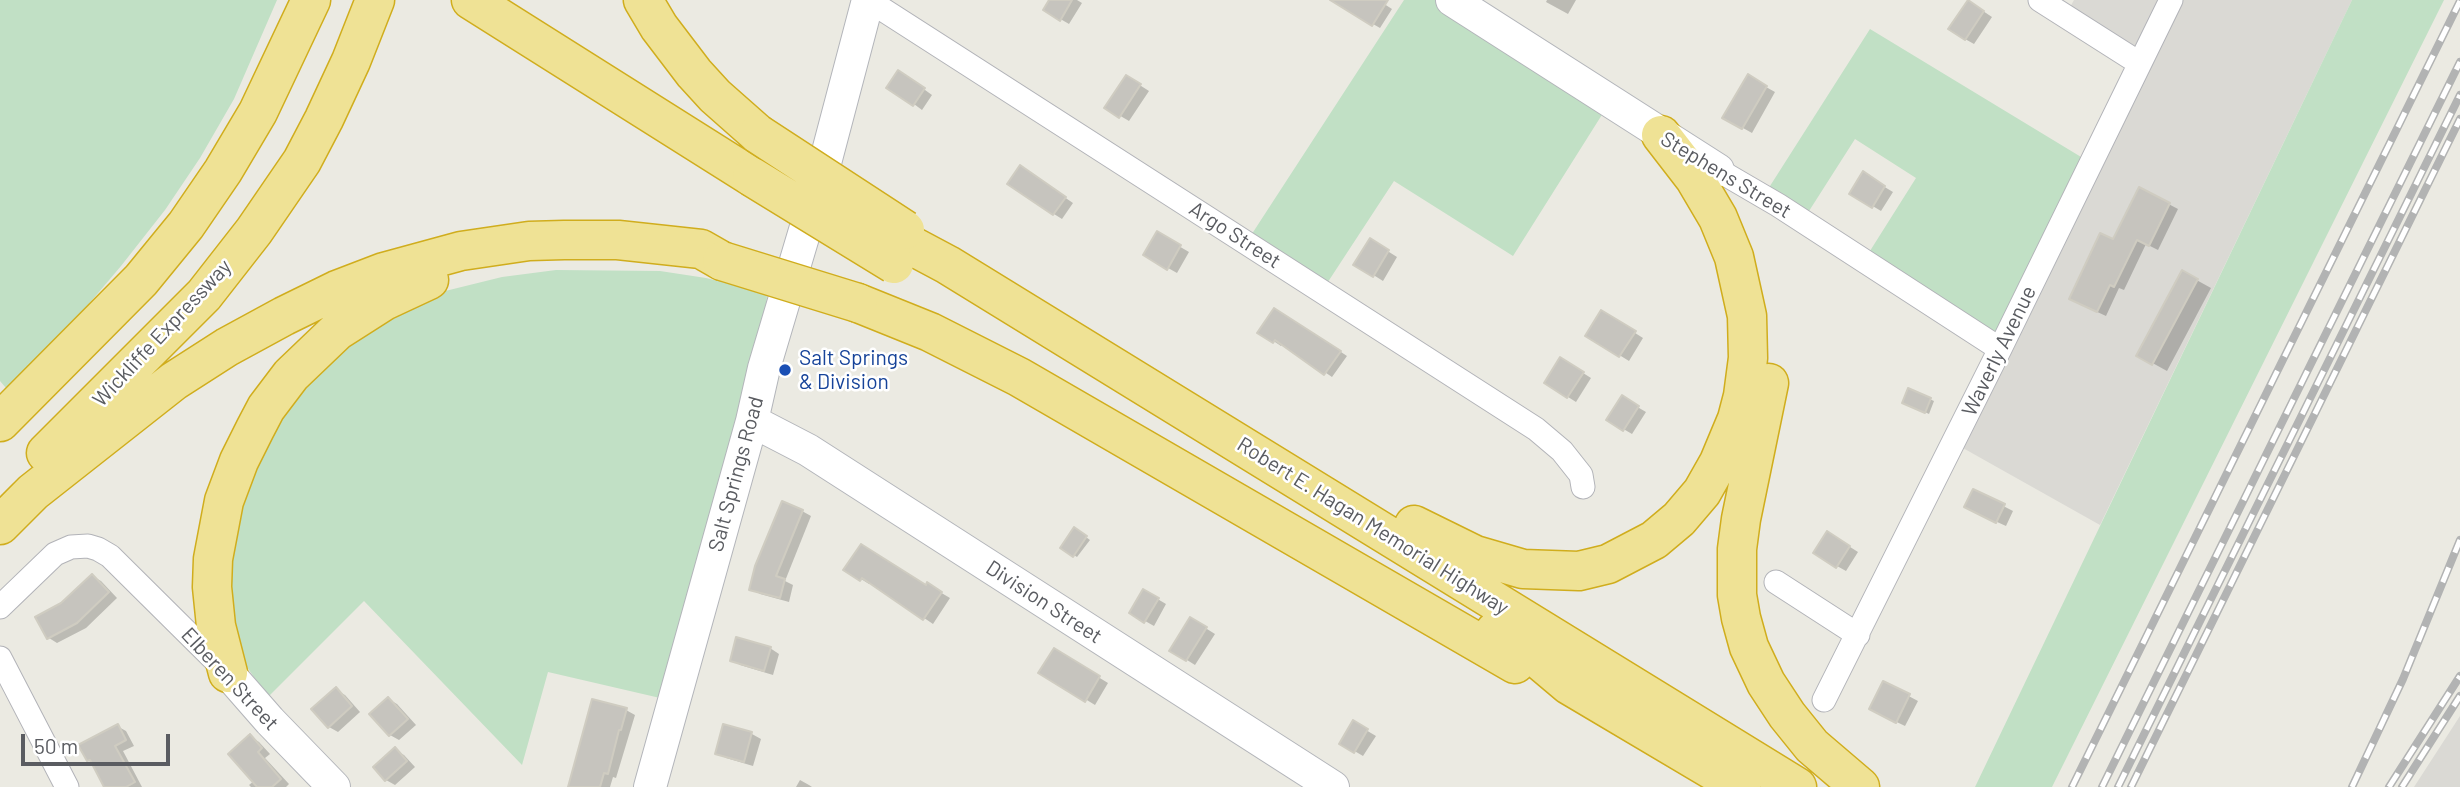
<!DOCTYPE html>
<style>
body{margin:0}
#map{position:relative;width:2460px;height:787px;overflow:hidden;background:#ebeae2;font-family:Barlow,sans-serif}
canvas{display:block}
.scale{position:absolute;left:21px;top:734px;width:149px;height:32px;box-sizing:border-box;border:4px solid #5a5c61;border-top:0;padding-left:9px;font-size:21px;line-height:24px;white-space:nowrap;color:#5a5c61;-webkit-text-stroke:5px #fff;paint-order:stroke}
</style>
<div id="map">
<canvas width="2460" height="787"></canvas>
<div class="scale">50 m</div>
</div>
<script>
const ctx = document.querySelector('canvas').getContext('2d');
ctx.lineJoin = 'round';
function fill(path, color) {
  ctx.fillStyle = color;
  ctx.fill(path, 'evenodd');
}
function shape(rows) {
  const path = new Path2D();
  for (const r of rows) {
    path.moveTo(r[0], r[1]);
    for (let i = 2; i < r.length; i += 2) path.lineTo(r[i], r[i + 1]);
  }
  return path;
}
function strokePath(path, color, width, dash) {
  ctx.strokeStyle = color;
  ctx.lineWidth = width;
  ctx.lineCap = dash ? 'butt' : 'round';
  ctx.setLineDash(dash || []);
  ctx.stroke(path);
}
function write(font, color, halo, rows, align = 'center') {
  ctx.font = font + ' Barlow,sans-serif';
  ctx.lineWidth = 5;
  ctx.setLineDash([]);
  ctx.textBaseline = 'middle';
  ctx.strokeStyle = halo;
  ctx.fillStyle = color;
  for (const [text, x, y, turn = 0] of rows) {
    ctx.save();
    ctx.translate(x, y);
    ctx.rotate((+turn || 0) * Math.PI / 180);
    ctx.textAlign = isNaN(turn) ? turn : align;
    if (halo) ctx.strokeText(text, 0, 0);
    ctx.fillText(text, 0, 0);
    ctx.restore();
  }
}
fill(shape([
 [2074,0,2352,0,2100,525,1954,443,2139,64,2065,16],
 [2460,716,2460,787,2414,787]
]), '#dad9d4');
fill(shape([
 [0,0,277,0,234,99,200,158,165,210,121,266,70,326,6,388,0,381],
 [1404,0,1452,0,1610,102,1513,256,1394,181,1322,291,1246,243],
 [2352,0,2444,0,2052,787,1975,787],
 [1870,29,2091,163,2000,349,1863,262,1916,178,1855,139,1802,222,1763,197],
 [556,270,660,271,706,278,767,293,764,368,673,701,548,672,522,765,364,601,268,697,242,660,225,587,251,459,323,357,425,296,502,277]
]), '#c1e0c5');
fill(shape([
 [1051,0,1077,0,1082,3,1069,24,1045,10],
 [1343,0,1378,0,1392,9,1380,28,1340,5],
 [1547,0,1576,0,1568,14,1546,2],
 [1977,7,1992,17,1974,44,1965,39],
 [907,77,932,95,922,110,914,104],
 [1127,77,1149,91,1129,121,1107,108],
 [1748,77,1775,92,1752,133,1725,118],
 [1029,173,1073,203,1062,219,1054,214],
 [1863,174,1893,192,1881,211,1851,193],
 [2140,189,2178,209,2158,250,2146,244,2124,290,2119,288,2106,316,2080,304],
 [1158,234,1189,252,1177,273,1145,255],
 [1370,240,1397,257,1383,281,1356,264],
 [2182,272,2211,288,2167,371,2138,355],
 [1602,312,1643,338,1629,361,1587,335],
 [1260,332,1332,346,1347,356,1332,377,1283,344,1281,346],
 [1561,359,1591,378,1576,402,1546,383],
 [1909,390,1934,401,1929,414,1908,404],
 [1622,398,1646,412,1632,434,1608,420],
 [1974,491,2013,511,2006,526,1975,512],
 [802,511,811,516,785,581,793,585,789,602,760,594,751,589],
 [1075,529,1090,540,1077,557,1062,547],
 [1836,538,1858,552,1846,571,1837,566],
 [890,563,927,586,928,585,950,598,933,624,871,582,869,584,845,569],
 [92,576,101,581,117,598,86,628,57,643,49,638,62,604],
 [1144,591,1166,604,1154,626,1131,613],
 [1191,619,1215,634,1195,665,1171,650],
 [770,648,779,654,773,675,740,665,732,660],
 [1054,650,1108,683,1095,705,1041,672],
 [1884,683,1918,701,1905,726,1880,714],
 [336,690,345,695,360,712,338,732,329,727],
 [388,699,397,704,416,725,399,740,390,735],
 [626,710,635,715,616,778,613,777,610,787,569,787],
 [1354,723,1376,736,1363,756,1341,743],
 [117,726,126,731,134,746,123,751,142,787,106,787,93,763,88,760],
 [725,726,752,734,761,739,753,766,726,758,717,753],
 [251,737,259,742,270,754,265,758,289,784,286,787,251,787,249,785,254,781],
 [395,750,404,755,415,767,395,785,386,780],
 [800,780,809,785,812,787,796,787]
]), '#0003');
const building = shape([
 [1049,0,1072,0,1060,21,1043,10,1049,0],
 [1330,0,1388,0,1372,26,1330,0],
 [1968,0,1984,11,1965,40,1948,29,1968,0],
 [898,70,925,88,913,106,886,88,898,70],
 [1748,74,1767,86,1742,129,1722,118,1748,74],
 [1126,75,1141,84,1119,118,1104,108,1126,75],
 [1020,165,1066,197,1053,215,1007,184,1020,165],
 [1863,171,1885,186,1872,208,1849,194,1863,171],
 [2139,187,2170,203,2149,246,2137,240,2114,287,2110,285,2097,312,2069,299,2100,233,2113,239,2139,187],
 [1157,231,1181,245,1167,270,1143,255,1157,231],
 [1370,238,1389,250,1373,277,1353,265,1370,238],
 [2182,270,2198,279,2152,365,2136,356,2182,270],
 [1274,308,1341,351,1324,375,1275,340,1273,343,1257,333,1274,308],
 [1601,310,1636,331,1619,357,1585,336,1601,310],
 [1560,357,1584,372,1567,398,1544,383,1560,357],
 [1908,388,1931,398,1925,413,1902,403,1908,388],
 [1622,395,1639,406,1623,431,1606,420,1622,395],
 [1973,489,2005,504,1996,523,1964,507,1973,489],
 [782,501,803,510,776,576,785,579,780,598,749,590,755,566,782,501],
 [1074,527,1087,536,1073,557,1060,548,1074,527],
 [1827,531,1850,546,1836,568,1813,553,1827,531],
 [861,544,926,585,927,582,942,592,923,620,862,578,860,581,843,570,861,544],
 [92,574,109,592,77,623,47,639,35,617,61,603,92,574],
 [1143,589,1159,598,1144,623,1129,613,1143,589],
 [1190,617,1207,627,1186,661,1169,651,1190,617],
 [736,637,771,647,764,671,730,661,736,637],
 [1054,648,1100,676,1085,702,1038,673,1054,648],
 [1883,681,1910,694,1896,723,1869,709,1883,681],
 [336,687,352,706,328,728,311,709,336,687],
 [388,697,408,719,389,736,369,714,388,697],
 [592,699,627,708,621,730,619,730,608,774,604,773,600,787,568,787,592,699],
 [1353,720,1368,729,1354,753,1339,744,1353,720],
 [118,724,126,740,115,746,135,782,126,787,104,787,90,760,87,761,78,745,118,724],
 [723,724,752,732,744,762,715,754,723,724],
 [250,734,262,748,258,752,281,779,272,787,257,787,228,754,250,734],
 [395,747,407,761,385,781,373,767,395,747]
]);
fill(building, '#c6c4be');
strokePath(building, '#cfccc1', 2);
const street = shape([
 [868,0,1536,429,1562,451,1581,475,1583,487],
 [2040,0,2139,63],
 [1718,170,1778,205,2000,349],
 [1776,582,1858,635],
 [0,607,55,554,71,547,88,546,98,549,110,556,223,668],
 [0,658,67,787],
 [1824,700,2000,349,2171,0]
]);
const secondary = shape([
 [1452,0,1718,170],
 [752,421,808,450,1333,787],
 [228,673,270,721,334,787],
 [650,787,752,421,764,368,825,163,868,0]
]);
const highway = shape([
 [471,0,752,177],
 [643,0,659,27,694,73,715,96,758,134],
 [903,241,948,265,1797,787],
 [858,303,930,332,1019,377,1515,664],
 [1769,383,1741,519,1737,549,1737,595,1741,618,1749,647,1766,683,1787,715,1812,746,1860,787],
 [0,422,141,280,186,225,223,171,258,112,311,0],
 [46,453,204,295,254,231,302,161,324,119,351,61,375,0],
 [0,525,33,492,174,381,227,347,284,316,337,290,384,272,461,251,529,241,564,240,618,240,701,249,722,261],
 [1414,525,1475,555,1523,569,1579,571,1608,564,1654,540,1679,519,1702,492,1719,462,1737,419,1743,396,1748,358,1747,316,1734,257,1718,218,1695,179,1661,135],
 [1495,631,1531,653,1569,685,1741,787],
 [228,673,216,626,212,587,213,559,224,501,239,461,255,429,266,408,291,375,337,331,384,301,429,280]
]);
strokePath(street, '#b2b3b8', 25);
strokePath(secondary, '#b3b5ba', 34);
strokePath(highway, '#d0ad1d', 41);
strokePath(street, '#fff', 23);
strokePath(secondary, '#fff', 32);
strokePath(highway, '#efe295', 38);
const rail = shape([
 [2072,787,2460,1],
 [2102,787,2460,62],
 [2118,787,2460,95],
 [2131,787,2460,119],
 [2352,787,2403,679,2460,540],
 [2389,787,2460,676],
 [2402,787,2460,696]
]);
strokePath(rail, '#b2b3b3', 8);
strokePath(rail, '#fff', 5, [16]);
const highwayBridge = shape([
 [758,134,905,230],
 [752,177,894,264],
 [722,261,858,303]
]);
strokePath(highwayBridge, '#d0ad1d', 41, []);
strokePath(highwayBridge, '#efe295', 38);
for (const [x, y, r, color] of [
 [785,370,7,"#1a4fb4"]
]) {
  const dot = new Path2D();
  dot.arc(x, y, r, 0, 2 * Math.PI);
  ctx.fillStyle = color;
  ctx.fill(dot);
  strokePath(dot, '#fff', 2.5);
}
write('21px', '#5a5c61', '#fff', [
 ["Stephens Street",1726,175,31],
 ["Argo Street",1235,235,33],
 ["Wickliffe Expressway",162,333,-47],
 ["Waverly Avenue",1999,351,-64],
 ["Salt Springs Road",736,474,-75],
 ["Robert E. Hagan Memorial Highway",1373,526,32],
 ["Division Street",1044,602,33],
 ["Elberen Street",230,679,47]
]);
write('21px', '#164399', '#fff', [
 ["Salt Springs",799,358],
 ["& Division",799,382]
], 'left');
</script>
